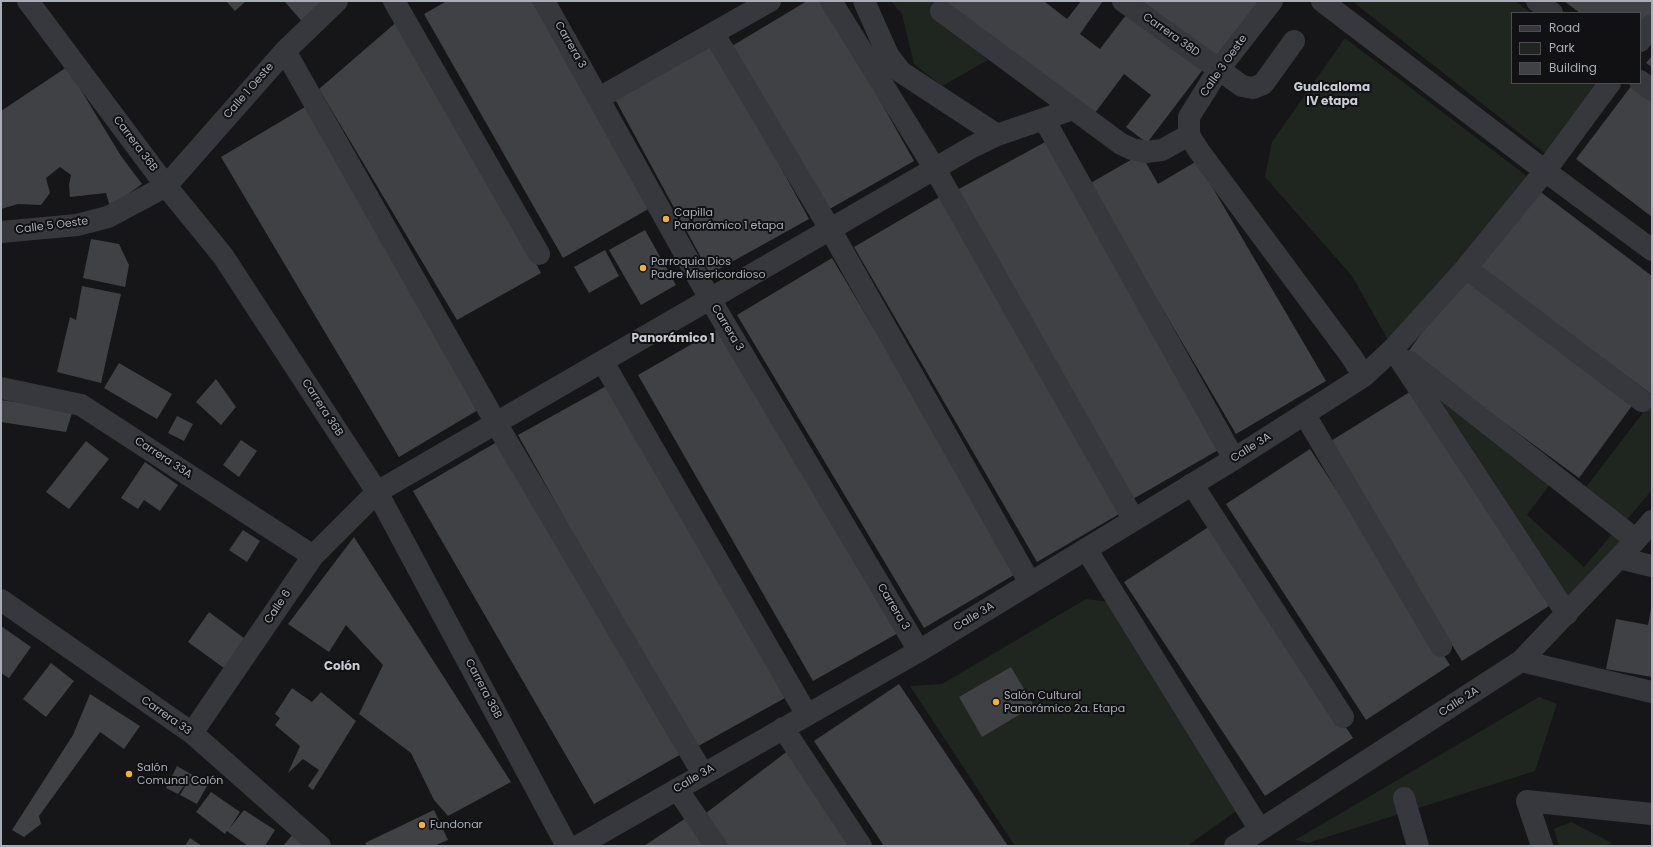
<!DOCTYPE html>
<meta charset="utf-8">
<style>
body{margin:0}
#map{position:relative;width:1653px;height:847px;overflow:hidden;background:#161618;font-family:Poppins,sans-serif}
canvas{display:block}
.frame{position:absolute;inset:0;border:2px solid #a8adb8;pointer-events:none}
.legend{position:absolute;left:1511px;top:12px;width:130px;height:72px;box-sizing:border-box;background:#111113;border:1px solid #4d4f55;margin:0;padding:5px 7px;list-style:none;font-size:12px;color:#a8adb8}
.legend li{display:flex;align-items:center;gap:8px;height:20px}
.legend b{width:20px;border:1px solid #4d4f55}
</style>
<div id="map">
<canvas width="1653" height="847"></canvas>
<div class="frame"></div>
<ul class="legend">
<li><b style="height:5px;background:#37383d"></b>Road</li>
<li><b style="height:11px;background:#1e261f"></b>Park</li>
<li><b style="height:11px;background:#404145"></b>Building</li>
</ul>
</div>
<script>
const ctx = document.querySelector('canvas').getContext('2d');
ctx.lineJoin = 'round';
function fill(path, color) {
  ctx.fillStyle = color;
  ctx.fill(path, 'evenodd');
}
function shape(rows) {
  const path = new Path2D();
  for (const r of rows) {
    path.moveTo(r[0], r[1]);
    for (let i = 2; i < r.length; i += 2) path.lineTo(r[i], r[i + 1]);
  }
  return path;
}
function strokePath(path, color, width, dash) {
  ctx.strokeStyle = color;
  ctx.lineWidth = width;
  ctx.lineCap = dash ? 'butt' : 'round';
  ctx.setLineDash(dash || []);
  ctx.stroke(path);
}
function write(font, color, halo, rows, align = 'center') {
  ctx.font = font + ' Poppins,sans-serif';
  ctx.lineWidth = 4;
  ctx.setLineDash([]);
  ctx.textBaseline = 'middle';
  ctx.strokeStyle = halo;
  ctx.fillStyle = color;
  for (const [text, x, y, turn = 0] of rows) {
    ctx.save();
    ctx.translate(x, y);
    ctx.rotate((+turn || 0) * Math.PI / 180);
    ctx.textAlign = isNaN(turn) ? turn : align;
    if (halo) ctx.strokeText(text, 0, 0);
    ctx.fillText(text, 0, 0);
    ctx.restore();
  }
}
fill(shape([
 [891,1,944,1,939,19,988,60,942,86,914,64,902,14],
 [1352,1,1515,1,1531,13,1512,13,1512,83,1599,83,1546,154],
 [1345,38,1528,177,1392,347,1352,276,1265,177,1272,142],
 [1421,383,1551,483,1527,515,1584,567,1614,532,1628,538,1568,606],
 [1652,401,1652,490,1625,522,1583,491],
 [1086,599,1109,602,1242,807,1187,846,1015,846,910,686,942,684],
 [1539,697,1557,704,1535,771,1308,843,1295,840],
 [1571,822,1612,843,1606,846,1559,846,1554,829]
]), '#1e261f');
fill(shape([
 [226,1,246,1,235,11],
 [287,1,332,1,305,25,285,2],
 [447,1,532,1,650,208,563,258,424,14],
 [807,1,824,1,914,161,826,211,732,46],
 [944,1,1046,1,1045,2,1067,19,1081,1,1103,1,1080,34,1100,49,1129,11,1204,68,1147,143,1126,127,1151,95,1124,74,1092,117],
 [1142,1,1260,1,1218,58],
 [1564,1,1652,1,1652,22,1640,38,1640,13,1580,13],
 [407,13,541,273,457,320,319,89],
 [714,45,809,219,710,274,615,99],
 [1652,56,1652,67,1646,63],
 [67,67,121,156,142,184,110,207,106,193,70,197,69,185,71,175,60,167,46,178,50,193,41,205,18,204,1,209,1,111],
 [1632,85,1652,100,1652,217,1576,159],
 [305,107,483,407,399,457,221,157],
 [1047,141,1220,449,1133,499,957,190],
 [1141,154,1158,184,1197,161,1326,381,1236,434,1089,184],
 [1538,190,1652,276,1652,392,1651,394,1480,267],
 [943,195,1126,510,1037,562,854,247],
 [645,230,676,285,641,305,609,250],
 [91,239,119,244,129,265,125,287,83,278],
 [605,250,619,276,589,293,574,267],
 [832,258,1019,572,924,628,737,315],
 [1462,277,1634,403,1579,478,1408,352],
 [82,286,121,294,101,383,57,372,70,317,76,320],
 [725,325,900,632,813,681,638,375],
 [119,363,172,394,157,419,104,388],
 [216,379,236,407,221,425,196,402],
 [610,384,785,698,693,749,518,435],
 [1413,390,1549,606,1462,661,1326,444],
 [1,400,73,410,66,432,1,422],
 [177,416,193,424,184,441,168,433],
 [502,439,683,753,594,804,413,491],
 [241,440,257,451,239,477,223,465],
 [86,441,109,459,69,509,46,492],
 [1310,449,1450,665,1366,720,1226,504],
 [145,462,178,485,160,511,144,500,138,509,121,498],
 [1213,524,1353,738,1265,796,1124,582],
 [243,530,260,541,247,562,229,550],
 [354,537,511,782,448,816,434,800,411,753,359,714,383,665,346,625,329,652,288,624],
 [1651,609,1652,677,1606,669,1616,619,1648,625],
 [209,612,248,641,228,671,188,642],
 [1,626,31,647,9,678,1,673],
 [51,663,74,681,46,717,23,699],
 [1011,667,1034,706,982,737,959,697],
 [899,684,1008,846,884,846,814,741],
 [292,688,312,702,321,692,356,721,313,790,308,786,319,770,303,759,288,773,300,746,275,725,280,718,275,714],
 [90,694,140,726,124,749,100,732,39,816,41,824,24,837,12,830,73,735],
 [789,750,854,846,728,846,706,813],
 [177,766,208,784,197,804,180,795,190,778,178,794,166,788],
 [211,792,240,812,229,829,244,810,275,830,265,846,248,846,227,831,225,834,196,812],
 [434,810,448,840,434,846,367,846,365,843],
 [692,814,713,846,644,846],
 [293,834,305,844,303,846,283,846],
 [190,838,202,846,185,846]
]), '#404145');
strokePath(shape([
 [28,1,166,186,223,256,377,492,567,846],
 [394,1,539,254],
 [544,1,710,299,919,651],
 [831,1,935,169,1134,520],
 [864,1,888,55,901,72,997,135],
 [1123,1,1242,86,1253,88,1263,84,1294,41],
 [1322,1,1545,171,1652,250],
 [1537,1,1552,13],
 [941,11,1121,144,1132,149,1146,152,1162,150,1189,135],
 [714,34,830,229,1030,583],
 [1640,41,1652,25],
 [285,51,496,423,703,774],
 [1640,81,1652,90],
 [599,98,770,1],
 [1044,119,1234,459],
 [1189,135,1199,151,1351,356,1364,376],
 [1189,135,1189,117,1219,69,1272,1],
 [1,232,77,225,108,217,166,186,285,51,337,1],
 [1466,268,1642,401],
 [1393,349,1567,614],
 [1408,361,1636,540],
 [603,362,807,715],
 [1,388,81,405,313,556],
 [1305,415,1441,646],
 [1192,484,1343,717],
 [1086,549,1260,830],
 [1619,558,1652,566],
 [1,600,192,733,320,846],
 [1521,661,1652,692],
 [783,728,861,846],
 [192,733,313,556,377,492,972,147,997,135,1073,109],
 [677,789,716,846],
 [1404,798,1418,846],
 [578,846,919,651,1234,459,1364,376,1393,349,1466,268,1545,171,1610,83],
 [1235,846,1521,661,1636,540,1652,521],
 [1542,846,1527,801,1652,814]
]), '#37383d', 22);
for (const [x, y, r, color] of [
 [666,219,4,"#f2b134"],
 [643,268,4,"#f2b134"],
 [996,702,4,"#f2b134"],
 [129,774,4,"#f2b134"],
 [422,825,4,"#f2b134"]
]) {
  const dot = new Path2D();
  dot.arc(x, y, r, 0, 2 * Math.PI);
  ctx.fillStyle = color;
  ctx.fill(dot);
  strokePath(dot, '#111113', 1.5);
}
write('11px', '#a8adb8', '#111113', [
 ["Carrera 38D",1171,35,35],
 ["Carrera 3",570,45,60],
 ["Calle 3 Oeste",1224,66,-55],
 ["Calle 1 Oeste",249,91,-49],
 ["Carrera 36B",135,144,53],
 ["Calle 5 Oeste",52,226,-7],
 ["Carrera 3",727,328,59],
 ["Carrera 36B",322,408,57],
 ["Calle 3A",1251,448,-32],
 ["Carrera 33A",163,458,33],
 ["Calle 6",278,607,-56],
 ["Carrera 3",893,607,59],
 ["Calle 3A",974,617,-31],
 ["Carrera 36B",483,689,62],
 ["Calle 2A",1459,702,-33],
 ["Carrera 33",166,716,35],
 ["Calle 3A",694,779,-30]
]);
write('11px', '#a8adb8', '#111113', [
 ["Capilla",674,213],
 ["Panorámico 1 etapa",674,226],
 ["Parroquia Dios",651,262],
 ["Padre Misericordioso",651,275],
 ["Salón Cultural",1004,696],
 ["Panorámico 2a. Etapa",1004,709],
 ["Salón",137,768],
 ["Comunal Colón",137,781],
 ["Fundonar",430,825]
], 'left');
write('bold 12px', '#c9ccd4', '#111113', [
 ["Gualcaloma",1332,88],
 ["IV etapa",1332,102],
 ["Panorámico 1",673,339],
 ["Colón",342,667]
]);
</script>
